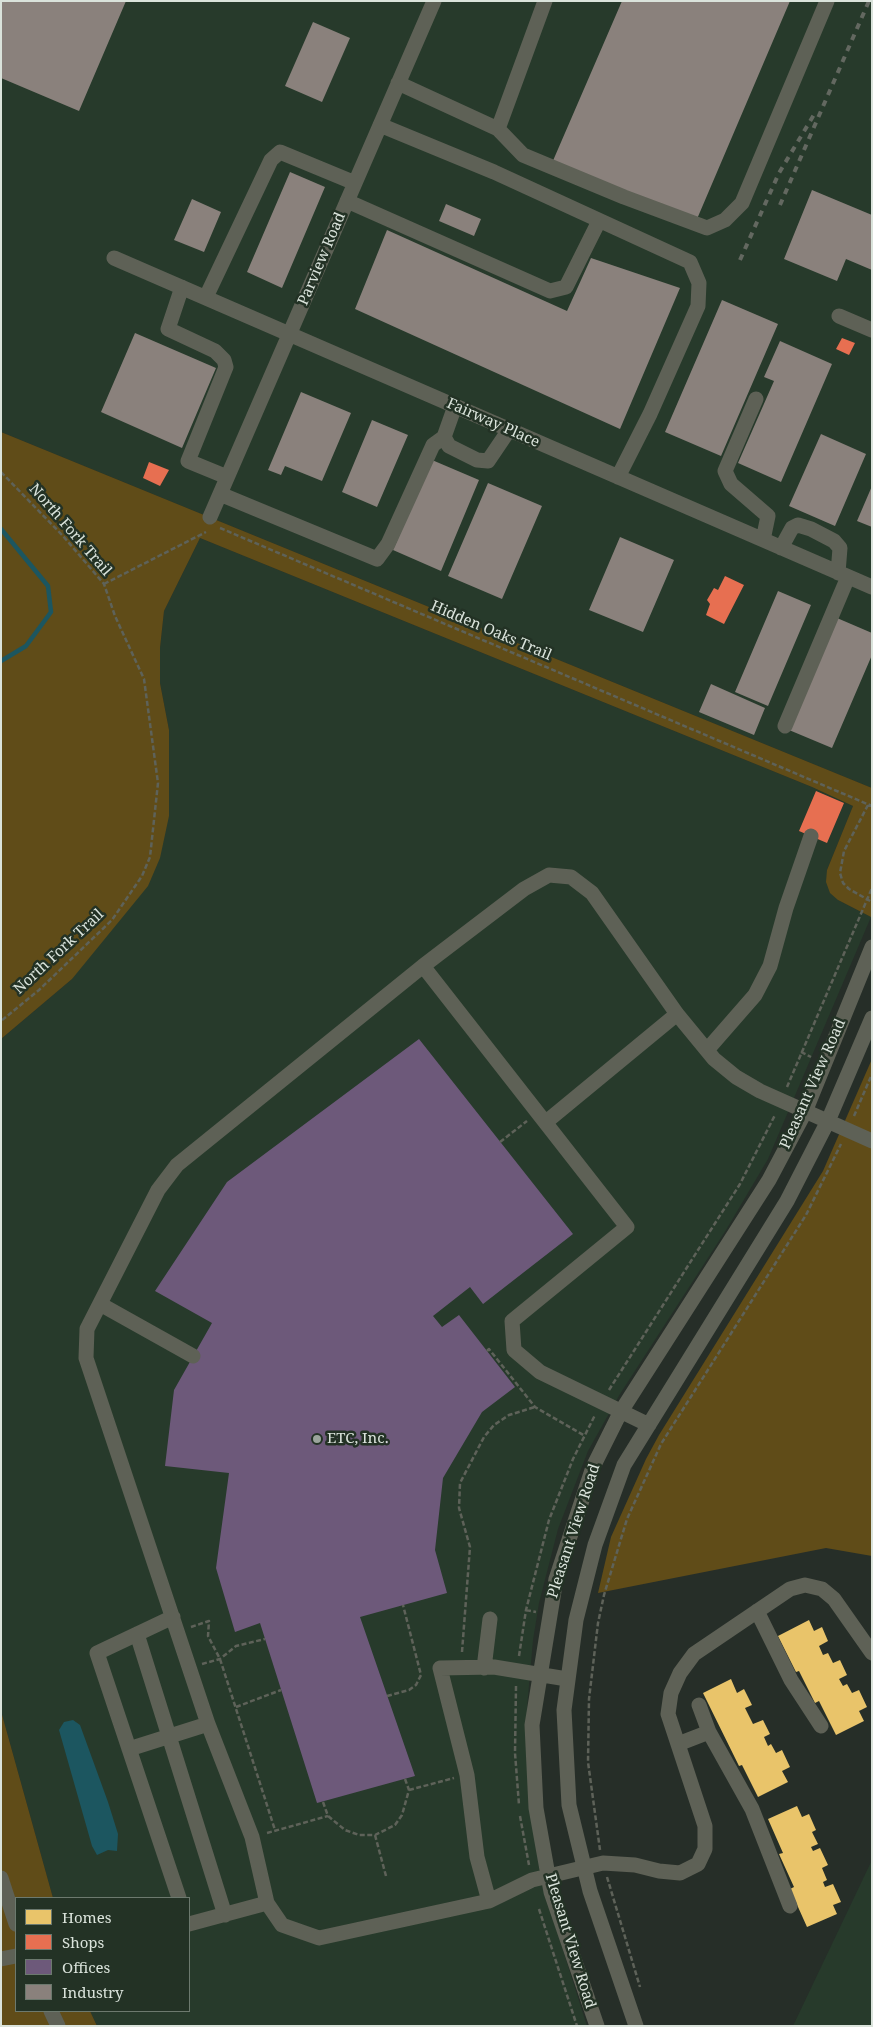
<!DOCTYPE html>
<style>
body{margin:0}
#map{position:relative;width:873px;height:2027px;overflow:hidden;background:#262e28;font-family:"Noto Serif",serif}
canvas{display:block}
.frame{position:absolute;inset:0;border:2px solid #dae3db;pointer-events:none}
.legend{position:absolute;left:15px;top:1897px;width:175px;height:115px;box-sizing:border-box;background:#233225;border:1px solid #6c796e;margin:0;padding:6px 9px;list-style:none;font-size:15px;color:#dae3db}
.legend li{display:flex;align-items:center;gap:10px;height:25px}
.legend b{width:25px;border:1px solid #6c796e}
</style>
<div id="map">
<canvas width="873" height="2027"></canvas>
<div class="frame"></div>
<ul class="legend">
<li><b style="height:14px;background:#e9c46a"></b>Homes</li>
<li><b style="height:14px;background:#e76f51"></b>Shops</li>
<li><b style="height:14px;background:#6d597a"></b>Offices</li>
<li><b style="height:14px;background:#8a817c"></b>Industry</li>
</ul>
</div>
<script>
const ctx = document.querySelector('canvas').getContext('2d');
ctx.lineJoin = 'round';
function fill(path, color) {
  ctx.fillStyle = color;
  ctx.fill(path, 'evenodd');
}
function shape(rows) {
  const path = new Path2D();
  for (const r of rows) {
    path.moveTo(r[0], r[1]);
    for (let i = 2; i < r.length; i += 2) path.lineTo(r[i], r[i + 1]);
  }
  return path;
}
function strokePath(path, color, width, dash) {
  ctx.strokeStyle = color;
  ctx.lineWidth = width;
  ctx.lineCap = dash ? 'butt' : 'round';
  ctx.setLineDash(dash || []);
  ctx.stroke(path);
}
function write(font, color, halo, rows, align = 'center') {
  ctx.font = font + ' "Noto Serif",serif';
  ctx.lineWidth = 5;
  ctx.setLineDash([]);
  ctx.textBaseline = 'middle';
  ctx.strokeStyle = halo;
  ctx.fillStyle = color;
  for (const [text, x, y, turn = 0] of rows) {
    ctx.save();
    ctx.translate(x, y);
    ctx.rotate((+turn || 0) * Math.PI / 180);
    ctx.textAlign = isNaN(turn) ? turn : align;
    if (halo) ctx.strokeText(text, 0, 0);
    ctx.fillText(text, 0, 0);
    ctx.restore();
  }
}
fill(shape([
 [1,1,872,1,872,788,1,432],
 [200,538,812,787,853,806,827,870,838,900,871,917,768,1159,726,1230,620,1394,588,1451,558,1529,539,1603,533,1640,527,1708,527,1763,545,1893,587,2026,97,2026,90,2011,189,2011,189,1898,53,1898,1,1711,1,1039,72,979,169,730,160,683,160,648,164,611],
 [872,1860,872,2026,793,2026]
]), '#273a2b');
fill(shape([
 [1,432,872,788,871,917,838,900,830,893,826,882,827,870,853,806,812,787,200,538,164,611,160,648,160,683,169,730,169,816,160,858,148,886,72,979,1,1039],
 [872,1059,872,1556,826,1548,598,1593,611,1537,646,1459,659,1435,823,1171],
 [1,1711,53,1898,16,1898,16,2011,90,2011,97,2026,1,2026]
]), '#604c18');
fill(shape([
 [73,1720,80,1725,108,1802,118,1834,117,1851,108,1850,97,1855,92,1846,59,1730,64,1722]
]), '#1c5660');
fill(shape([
 [809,1620,814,1631,822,1627,828,1641,819,1646,823,1655,828,1653,833,1663,840,1660,847,1675,839,1679,843,1686,847,1684,852,1693,859,1690,867,1707,859,1711,864,1721,836,1735,819,1701,815,1703,799,1671,796,1672,778,1636],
 [731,1679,737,1693,744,1689,752,1705,745,1708,753,1724,763,1720,770,1734,764,1737,768,1746,771,1744,776,1753,782,1750,790,1767,782,1771,788,1782,758,1797,742,1765,739,1766,703,1693],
 [797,1806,802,1817,809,1814,816,1830,812,1832,818,1844,811,1847,813,1851,820,1848,828,1865,822,1868,827,1880,823,1882,825,1887,833,1884,841,1902,833,1905,837,1914,807,1927,790,1889,794,1887,779,1854,783,1853,768,1819]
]), '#e9c46a');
fill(shape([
 [842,338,855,343,849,355,836,349],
 [149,462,169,470,160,486,143,478],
 [725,576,744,585,724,624,706,615,710,604,707,600,714,588,718,590],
 [816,791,844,803,827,843,799,831]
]), '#e76f51');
fill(shape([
 [419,1039,573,1234,483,1304,470,1287,433,1316,442,1327,459,1315,515,1387,482,1412,443,1478,435,1550,447,1593,360,1617,415,1776,317,1803,260,1623,235,1632,216,1568,229,1473,165,1466,174,1390,212,1323,155,1291,227,1182]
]), '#6d597a');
fill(shape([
 [1,1,126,1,79,111,1,78],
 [622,1,790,1,697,219,552,163],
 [313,22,350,38,322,102,285,86],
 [290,172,325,187,282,288,247,272],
 [812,190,872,215,872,270,846,259,837,281,784,259],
 [192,199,221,212,204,252,174,240],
 [446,204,481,219,474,236,439,221],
 [387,230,567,311,591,258,680,288,620,429,355,309],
 [722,300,778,324,721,456,665,432],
 [135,333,216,368,182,448,101,412],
 [780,341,832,364,781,482,738,463,774,381,764,377],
 [301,392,351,413,322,481,285,466,281,475,268,470],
 [372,420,408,435,377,507,342,492],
 [821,434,866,454,835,526,789,506],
 [432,460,479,480,441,571,393,550],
 [488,483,542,506,502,599,448,576],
 [872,486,872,527,857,521],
 [620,537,674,560,643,632,589,610],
 [778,591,811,605,768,706,735,692],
 [837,618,872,633,872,655,832,748,789,730],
 [711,684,765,708,754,735,699,712]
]), '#8a817c');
strokePath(shape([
 [1,529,48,586,51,612,26,646,1,661]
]), '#1c5660', 4.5);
strokePath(shape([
 [1,472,63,536,104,584,115,616,144,679,158,783,150,857,142,876,112,920,39,990,1,1021],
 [220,528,872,806],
 [104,584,206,532],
 [868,805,844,851,840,873,843,883,849,889,872,902],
 [801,1052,811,1057],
 [787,1087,872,888],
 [854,1116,872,1074],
 [500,1142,527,1121],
 [487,1351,489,1349,535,1407,585,1436],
 [609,1390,740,1184,775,1115],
 [526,1610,536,1612],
 [191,1627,209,1621,208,1636,220,1659,275,1830],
 [462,1652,470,1547,459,1508,460,1483,484,1437,494,1425,509,1415,535,1407],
 [519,1656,526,1610,549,1520,573,1459,595,1415],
 [202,1664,220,1659,236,1646,265,1639],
 [516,1686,515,1753,519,1805],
 [387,1696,409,1690,416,1685,421,1675,403,1605],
 [236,1707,281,1690],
 [409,1790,454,1778],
 [323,1802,328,1816,345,1830,359,1835,375,1835,395,1825,402,1815,409,1790,405,1779],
 [520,1816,529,1865],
 [267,1833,328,1816],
 [375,1835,386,1876],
 [600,1850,588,1762,589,1699,598,1623,604,1595,627,1519,661,1444,806,1215,841,1144],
 [607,1877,640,1987],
 [539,1909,577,2026]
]), '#5e6259', 2.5, [5, 2.5]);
strokePath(shape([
 [398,83,498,129,545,1],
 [380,125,494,172,690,262,699,283,698,306,650,414,618,477],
 [498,129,523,155,624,197,707,228,725,220,742,203,827,1],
 [347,201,550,291,566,287,599,221],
 [114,258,872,587],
 [182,287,168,329,215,351,224,360,226,367,188,461,227,477],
 [206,297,271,160,280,152,355,183],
 [839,316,872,330],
 [756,399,725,471,731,484,768,516,763,540],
 [455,406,444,437,449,446,477,460,488,461,509,430],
 [220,494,377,559,388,544,433,445,444,437],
 [210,517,434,1],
 [781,548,792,528,798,525,811,529,834,541,840,548,838,573],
 [785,726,848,577],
 [423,966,524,889,549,875,571,877,592,893,677,1014,714,1059,736,1077,760,1091,872,1141],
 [707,1050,755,995,770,966,786,908,811,836],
 [546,1122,677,1014],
 [100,1304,193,1356],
 [649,1425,540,1372,514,1350,512,1321,627,1227,423,966,177,1165,158,1190,87,1329,86,1358,208,1724,252,1837,267,1903,282,1925,319,1938,489,1901,532,1880,603,1863,635,1865,659,1871,680,1873,698,1864,705,1849,705,1826,668,1714,671,1693,680,1673,694,1654,790,1589,805,1585,822,1589,834,1599,872,1653],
 [757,1611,791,1680,821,1726],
 [173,1617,97,1653,179,1898],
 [137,1634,225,1915],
 [484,1668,490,1619],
 [709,1732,752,1809,790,1906],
 [678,1744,709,1732,699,1705],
 [129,1749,208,1724],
 [1,1878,16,1924],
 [489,1901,477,1857,467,1775,440,1668,494,1667,567,1679],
 [189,1924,267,1903],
 [1,1959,16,1956],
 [51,2011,58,2026],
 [597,2026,551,1892,536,1808,532,1725,556,1579,593,1467,620,1413,769,1180,805,1112,872,947],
 [636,2026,590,1891,569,1805,564,1710,576,1620,595,1545,624,1465,787,1201,828,1121,872,1018]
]), '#5e6156', 15);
strokePath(shape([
 [780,205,869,1],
 [740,260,779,173,815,113]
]), '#636860', 4, [6, 6]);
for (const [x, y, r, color] of [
 [317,1439,5,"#9ba49c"]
]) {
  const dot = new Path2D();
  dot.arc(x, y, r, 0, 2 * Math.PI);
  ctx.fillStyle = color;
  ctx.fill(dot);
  strokePath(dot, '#233225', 2);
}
write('15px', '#dae3db', '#233225', [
 ["Parview Road",322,259,-67],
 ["Fairway Place",493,423,24],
 ["North Fork Trail",70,530,49],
 ["Hidden Oaks Trail",491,631,23],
 ["North Fork Trail",59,952,-43],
 ["Pleasant View Road",813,1084,-66],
 ["Pleasant View Road",574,1531,-72],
 ["Pleasant View Road",570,1941,73]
]);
write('15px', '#dae3db', '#233225', [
 ["ETC, Inc.",327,1439]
], 'left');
</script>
